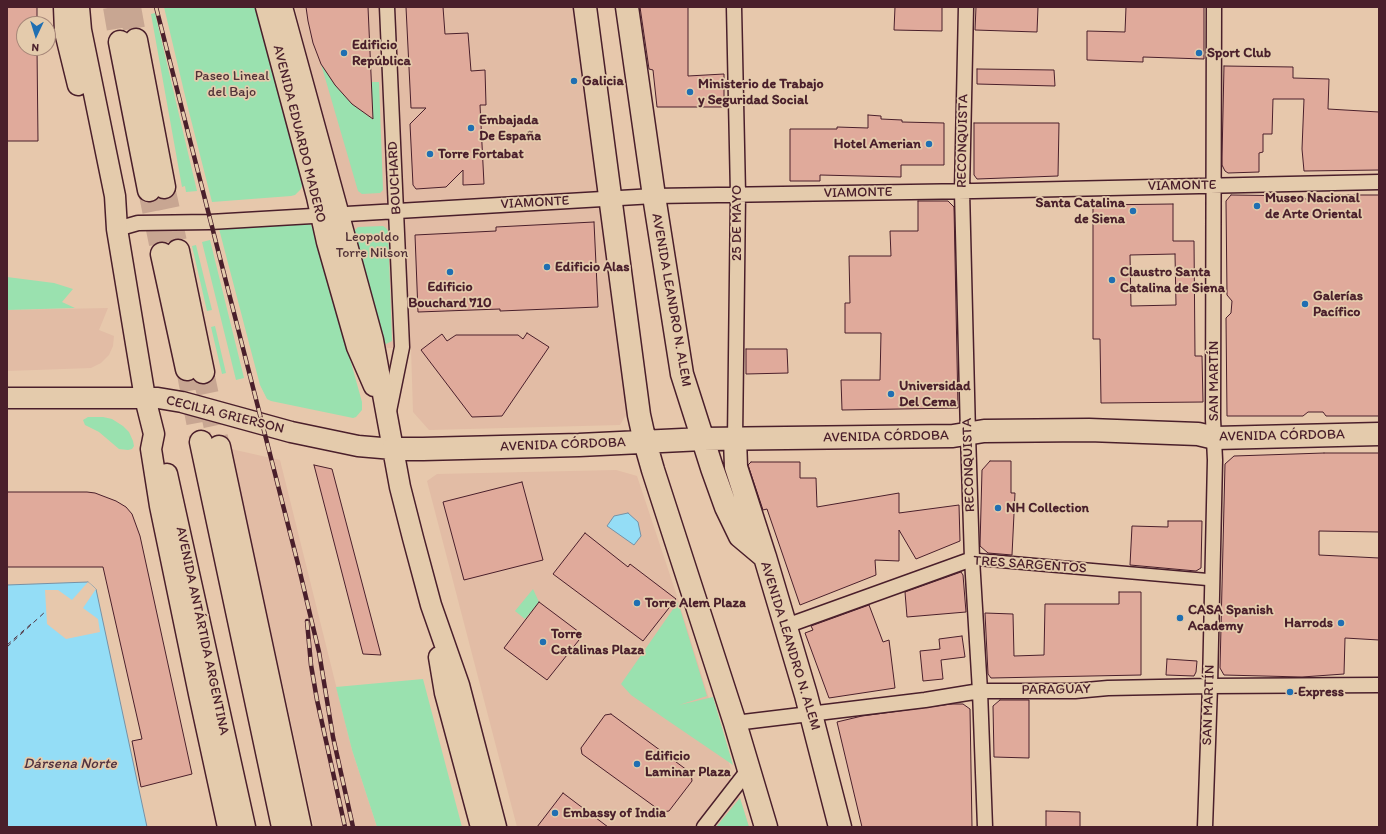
<!DOCTYPE html>
<meta charset="utf-8">
<style>
body{margin:0}
#map{position:relative;width:1386px;height:834px;overflow:hidden;background:#e7c8ac;font-family:Itim,sans-serif}
canvas{display:block}
.frame{position:absolute;inset:0;border:8px solid #4a1f2b;pointer-events:none}
.north{position:absolute;left:16px;top:16px;width:40px;height:40px;box-sizing:border-box;background:#e4cbac;border:1px solid #a68678;border-radius:50%;rotate:184deg;font-size:11px;font-weight:700;line-height:16px;text-align:center;color:#4a1f2b}
.north::after{content:'';display:block;margin:auto;width:14px;height:18px;background:#1f6fb2;clip-path:polygon(50% 0,100% 100%,50% 72%,0 100%)}
</style>
<div id="map">
<canvas width="1386" height="834"></canvas>
<div class="frame"></div>
<div class="north">N</div>
</div>
<script>
const ctx = document.querySelector('canvas').getContext('2d');
ctx.lineJoin = 'round';
function fill(path, color) {
  ctx.fillStyle = color;
  ctx.fill(path, 'evenodd');
}
function shape(rows) {
  const path = new Path2D();
  for (const r of rows) {
    path.moveTo(r[0], r[1]);
    for (let i = 2; i < r.length; i += 2) path.lineTo(r[i], r[i + 1]);
  }
  return path;
}
function strokePath(path, color, width, dash) {
  ctx.strokeStyle = color;
  ctx.lineWidth = width;
  ctx.lineCap = dash ? 'butt' : 'round';
  ctx.setLineDash(dash || []);
  ctx.stroke(path);
}
function write(font, color, halo, rows, align = 'center') {
  ctx.font = font + ' Itim,sans-serif';
  ctx.lineWidth = 3.5;
  ctx.setLineDash([]);
  ctx.textBaseline = 'middle';
  ctx.strokeStyle = halo;
  ctx.fillStyle = color;
  for (const [text, x, y, turn = 0] of rows) {
    ctx.save();
    ctx.translate(x, y);
    ctx.rotate((+turn || 0) * Math.PI / 180);
    ctx.textAlign = isNaN(turn) ? turn : align;
    if (halo) ctx.strokeText(text, 0, 0);
    ctx.fillText(text, 0, 0);
    ctx.restore();
  }
}
fill(shape([
 [295,7,577,7,630,408,620,425,429,430,413,412,411,348,379,348],
 [108,308,99,330,114,336,113,346,109,355,101,363,91,368,7,371,7,310],
 [231,449,280,460,352,750,377,827,314,827],
 [616,470,637,476,677,596,749,827,517,827,427,481,437,474]
]), '#e2bca5');
fill(shape([
 [113,7,136,7,136,11,132,18,125,20,117,18,115,15],
 [164,7,260,7,303,181,301,189,295,195,291,196,212,202,187,104],
 [155,13,197,191,186,192,185,186,182,187,151,14],
 [321,64,335,85,352,104,372,119,371,82,379,82,383,190,380,193,362,194,358,191],
 [309,221,315,233,362,402,362,410,356,417,353,418,271,401,267,399,260,385,218,225],
 [383,226,386,228,388,231,392,341,386,344,379,341,354,241,354,231,358,227],
 [210,240,244,378,236,380,202,242],
 [196,245,212,310,207,311,192,246],
 [7,277,54,283,73,289,62,302,75,308,7,310],
 [215,326,226,373,222,374,211,327],
 [88,417,103,417,112,419,123,426,129,432,133,441,134,446,132,449,128,450,119,449,99,432,85,425,83,420],
 [533,589,539,602,525,619,515,611],
 [678,602,707,696,679,705,713,697,733,765,664,718,631,695,621,684],
 [423,679,462,827,377,827,352,750,336,687],
 [740,798,749,827,716,827]
]), '#9ae1af');
const water = shape([
 [628,513,638,522,641,536,634,545,607,526,614,516,628,513],
 [88,582,96,589,147,827,7,827,7,585,88,582]
]);
fill(water, '#94ddf6');
strokePath(water, '#7691a5', 1);
fill(shape([
 [88,582,96,589,83,608,98,619,100,632,66,639,47,624,45,590,58,590,72,600]
]), '#e7c8ac');
strokePath(shape([
 [7,645,31,624],
 [7,647,46,611]
]), '#51323f', 1, [5, 4]);
const building = shape([
 [7,7,37,7,37,24,24,24,24,48,37,48,38,141,7,141,7,7],
 [306,7,368,7,373,119,352,104,335,85,321,64,313,43,308,21,306,7],
 [406,7,443,7,445,34,468,33,471,71,485,70,486,105,480,105,484,184,463,185,463,170,446,187,416,189,413,185,410,124,426,108,411,108,406,7],
 [640,7,688,7,688,76,724,74,724,107,657,107,653,70,649,69,640,7],
 [895,7,942,7,942,31,894,30,895,7],
 [976,7,1038,7,1037,32,975,30,976,7],
 [1126,7,1204,7,1204,59,1143,57,1143,62,1087,60,1087,31,1125,32,1126,7],
 [1224,66,1293,67,1293,78,1329,79,1328,109,1379,112,1379,170,1304,171,1302,149,1304,99,1273,99,1272,134,1263,134,1263,152,1259,153,1259,172,1228,173,1225,171,1222,165,1222,157,1224,66],
 [977,69,1054,70,1055,86,977,84,977,69],
 [868,115,881,116,881,119,902,120,902,122,944,123,944,165,901,165,901,177,820,175,820,181,790,181,790,129,837,129,837,127,868,128,868,115],
 [974,123,1059,123,1058,176,977,179,974,175,974,123],
 [1231,195,1302,196,1308,201,1322,201,1328,195,1379,195,1379,416,1326,416,1323,412,1308,412,1303,416,1227,416,1226,318,1231,313,1232,301,1227,295,1226,201,1231,195],
 [918,201,948,201,954,207,958,408,842,410,841,380,880,380,881,333,845,333,845,303,850,303,849,256,891,256,890,231,918,231,918,201],
 [1173,204,1173,241,1194,241,1195,356,1202,356,1203,402,1101,403,1100,339,1093,339,1093,205,1173,204],
 [1175,254,1176,305,1131,306,1130,255,1175,254],
 [594,222,598,307,500,311,500,309,418,312,415,235,496,231,496,227,594,222],
 [527,333,549,347,502,416,472,417,421,350,442,334,447,341,456,335,518,335,523,339,527,333],
 [746,349,787,349,788,373,746,374,746,349],
 [1324,453,1379,453,1379,532,1319,531,1319,555,1379,558,1379,640,1345,638,1344,674,1302,677,1224,675,1220,668,1225,464,1234,456,1324,453],
 [990,461,1011,461,1011,493,1015,493,1012,555,988,553,980,546,982,470,990,461],
 [751,462,800,462,800,478,816,478,817,507,899,493,899,513,959,505,960,541,916,559,899,530,899,561,875,560,876,575,800,605,767,509,763,510,748,465,751,462],
 [314,465,332,469,381,655,363,654,314,465],
 [522,482,543,560,464,580,443,502,522,482],
 [7,492,87,492,95,493,116,501,126,507,132,514,140,536,192,774,141,787,132,741,142,739,103,567,7,567,7,492],
 [1168,521,1202,521,1201,568,1196,571,1130,565,1132,526,1168,527,1168,521],
 [585,533,628,567,630,564,676,599,643,641,553,574,585,533],
 [961,572,963,575,966,612,907,617,905,592,961,572],
 [1119,592,1141,592,1141,675,991,678,988,674,985,613,1013,614,1014,656,1044,655,1045,604,1119,604,1119,592],
 [539,602,583,635,547,680,504,648,539,602],
 [869,605,883,642,889,640,895,688,829,698,805,633,813,630,811,626,869,605],
 [962,636,965,657,941,660,943,679,923,681,920,651,940,649,939,639,962,636],
 [1167,659,1197,661,1196,672,1194,676,1166,675,1167,659],
 [1000,700,1029,700,1029,758,994,757,993,706,1000,700],
 [951,704,963,704,970,709,972,827,862,827,837,722,862,716,951,704],
 [611,714,691,773,692,781,669,811,662,812,582,754,581,748,605,715,611,714],
 [563,793,608,827,537,827,563,793],
 [1046,811,1080,812,1080,827,1046,827,1046,811]
]);
fill(building, '#e0aa9b');
strokePath(building, '#4a1f2b', 1);
strokePath(shape([
 [114,7,120,42],
 [130,7,136,40],
 [164,187,178,251],
 [149,190,162,254],
 [187,369,201,442],
 [203,372,219,447]
]), '#c8a692', 22, [22, 11]);
const pedestrian = shape([
 [972,559,1213,580]
]);
const minor = shape([
 [387,7,402,347,389,411],
 [734,7,738,194,735,439],
 [966,7,962,191,968,434,972,559,980,691,985,827],
 [117,229,138,223,210,222,654,196,974,191,1379,182],
 [786,626,972,559],
 [735,723,925,700,980,691,1075,691,1108,688,1210,686,1379,685],
 [704,827,749,769],
 [1205,827,1210,686,1215,460,1213,419,1214,7]
]);
const secondary = shape([
 [64,7,65,32,78,85],
 [79,7,81,30,115,196,117,229,145,398,154,434,151,449,160,506,199,694,228,827],
 [266,7,317,197,327,242,357,347,374,386],
 [282,7,373,340,400,487,413,538,431,605,459,685,496,827],
 [7,398,158,398,182,402,291,432,358,446,393,449],
 [167,474,245,827],
 [439,657,445,693,481,827]
]);
const primary = shape([
 [585,7,639,415,645,442,653,470,735,723,766,827],
 [627,7,654,196,682,374,712,468,726,507,740,536,765,557],
 [735,439,736,467,765,557,806,695,840,827],
 [393,449,423,449,579,445,703,439,953,436,984,431,1089,430,1198,434,1215,438,1379,434]
]);
const motorway = shape([
 [136,40,164,187],
 [120,42,149,190],
 [178,251,203,372],
 [162,254,187,369],
 [201,442,283,827],
 [219,447,300,827]
]);
strokePath(pedestrian, '#4a1f2b', 14);
strokePath(minor, '#4a1f2b', 17);
strokePath(secondary, '#4a1f2b', 23);
strokePath(primary, '#4a1f2b', 25);
strokePath(motorway, '#4a1f2b', 25);
strokePath(pedestrian, '#e4cbac', 11);
strokePath(minor, '#e4cbac', 14);
strokePath(secondary, '#e4cbac', 20);
strokePath(primary, '#e4cbac', 22);
strokePath(motorway, '#e4cbac', 22);
const rail = shape([
 [156,7,298,564,319,652,333,737,353,827],
 [307,621,311,665,317,700,345,827]
]);
strokePath(rail, '#4a1f2b', 4.5);
strokePath(rail, '#e4cbac', 3, [9]);
for (const [x, y, r, color] of [
 [344,53,4,"#1f6fb2"],
 [1199,53,4,"#1f6fb2"],
 [574,81,4,"#1f6fb2"],
 [690,92,4,"#1f6fb2"],
 [471,128,4,"#1f6fb2"],
 [929,144,4,"#1f6fb2"],
 [430,154,4,"#1f6fb2"],
 [1257,206,4,"#1f6fb2"],
 [1133,211,4,"#1f6fb2"],
 [547,267,4,"#1f6fb2"],
 [450,272,4,"#1f6fb2"],
 [1112,280,4,"#1f6fb2"],
 [1305,304,4,"#1f6fb2"],
 [891,394,4,"#1f6fb2"],
 [998,508,4,"#1f6fb2"],
 [637,603,4,"#1f6fb2"],
 [1180,618,4,"#1f6fb2"],
 [1341,623,4,"#1f6fb2"],
 [543,642,4,"#1f6fb2"],
 [1290,692,4,"#1f6fb2"],
 [637,764,4,"#1f6fb2"],
 [555,813,4,"#1f6fb2"]
]) {
  const dot = new Path2D();
  dot.arc(x, y, r, 0, 2 * Math.PI);
  ctx.fillStyle = color;
  ctx.fill(dot);
  strokePath(dot, '#e4cbac', 1.5);
}
write('bold 14px', '#4a1f2b', '#e4cbac', [
 ["Edificio",352,45],
 ["República",352,61],
 ["Sport Club",1207,53],
 ["Galicia",582,81],
 ["Ministerio de Trabajo",698,84],
 ["y Seguridad Social",698,100],
 ["Embajada",479,120],
 ["De España",479,136],
 ["Hotel Amerian",921,144,"right"],
 ["Torre Fortabat",438,154],
 ["Museo Nacional",1265,198],
 ["de Arte Oriental",1265,214],
 ["Santa Catalina",1125,203,"right"],
 ["de Siena",1125,219,"right"],
 ["Edificio Alas",555,267],
 ["Claustro Santa",1120,272],
 ["Catalina de Siena",1120,288],
 ["Edificio",450,287,"center"],
 ["Bouchard 710",450,303,"center"],
 ["Galerías",1313,296],
 ["Pacífico",1313,312],
 ["Universidad",899,386],
 ["Del Cema",899,402],
 ["NH Collection",1006,508],
 ["Torre Alem Plaza",645,603],
 ["CASA Spanish",1188,610],
 ["Academy",1188,626],
 ["Harrods",1333,623,"right"],
 ["Torre",551,634],
 ["Catalinas Plaza",551,650],
 ["Express",1298,692],
 ["Edificio",645,756],
 ["Laminar Plaza",645,772],
 ["Embassy of India",563,813]
], 'left');
write('14px', '#523238', '#e4cbac', [
 ["Paseo Lineal",232,76],
 ["del Bajo",232,92],
 ["Leopoldo",372,237],
 ["Torre Nilson",372,253]
]);
write('14px', '#4a1f2b', '#e4cbac', [
 ["AVENIDA EDUARDO MADERO",299,134,76],
 ["RECONQUISTA",963,141,-89],
 ["BOUCHARD",395,178,-93],
 ["VIAMONTE",1182,186,-1],
 ["VIAMONTE",858,193,-1],
 ["VIAMONTE",535,203,-3],
 ["25 DE MAYO",737,223,-90],
 ["AVENIDA LEANDRO N. ALEM",671,300,80],
 ["SAN MARTÍN",1214,381,-90],
 ["CECILIA GRIERSON",225,415,14],
 ["AVENIDA CÓRDOBA",1282,436,-1],
 ["AVENIDA CÓRDOBA",886,437,-1],
 ["AVENIDA CÓRDOBA",563,445,-2],
 ["RECONQUISTA",969,465,-92],
 ["TRES SARGENTOS",1030,565,4],
 ["AVENIDA ANTÁRTIDA ARGENTINA",202,631,78],
 ["AVENIDA LEANDRO N. ALEM",790,646,73],
 ["PARAGUAY",1056,690,-1],
 ["SAN MARTÍN",1209,705,-88]
]);
write('italic 15px', '#51323f', '#e4cbac', [
 ["Dársena Norte",70,764]
]);
</script>
